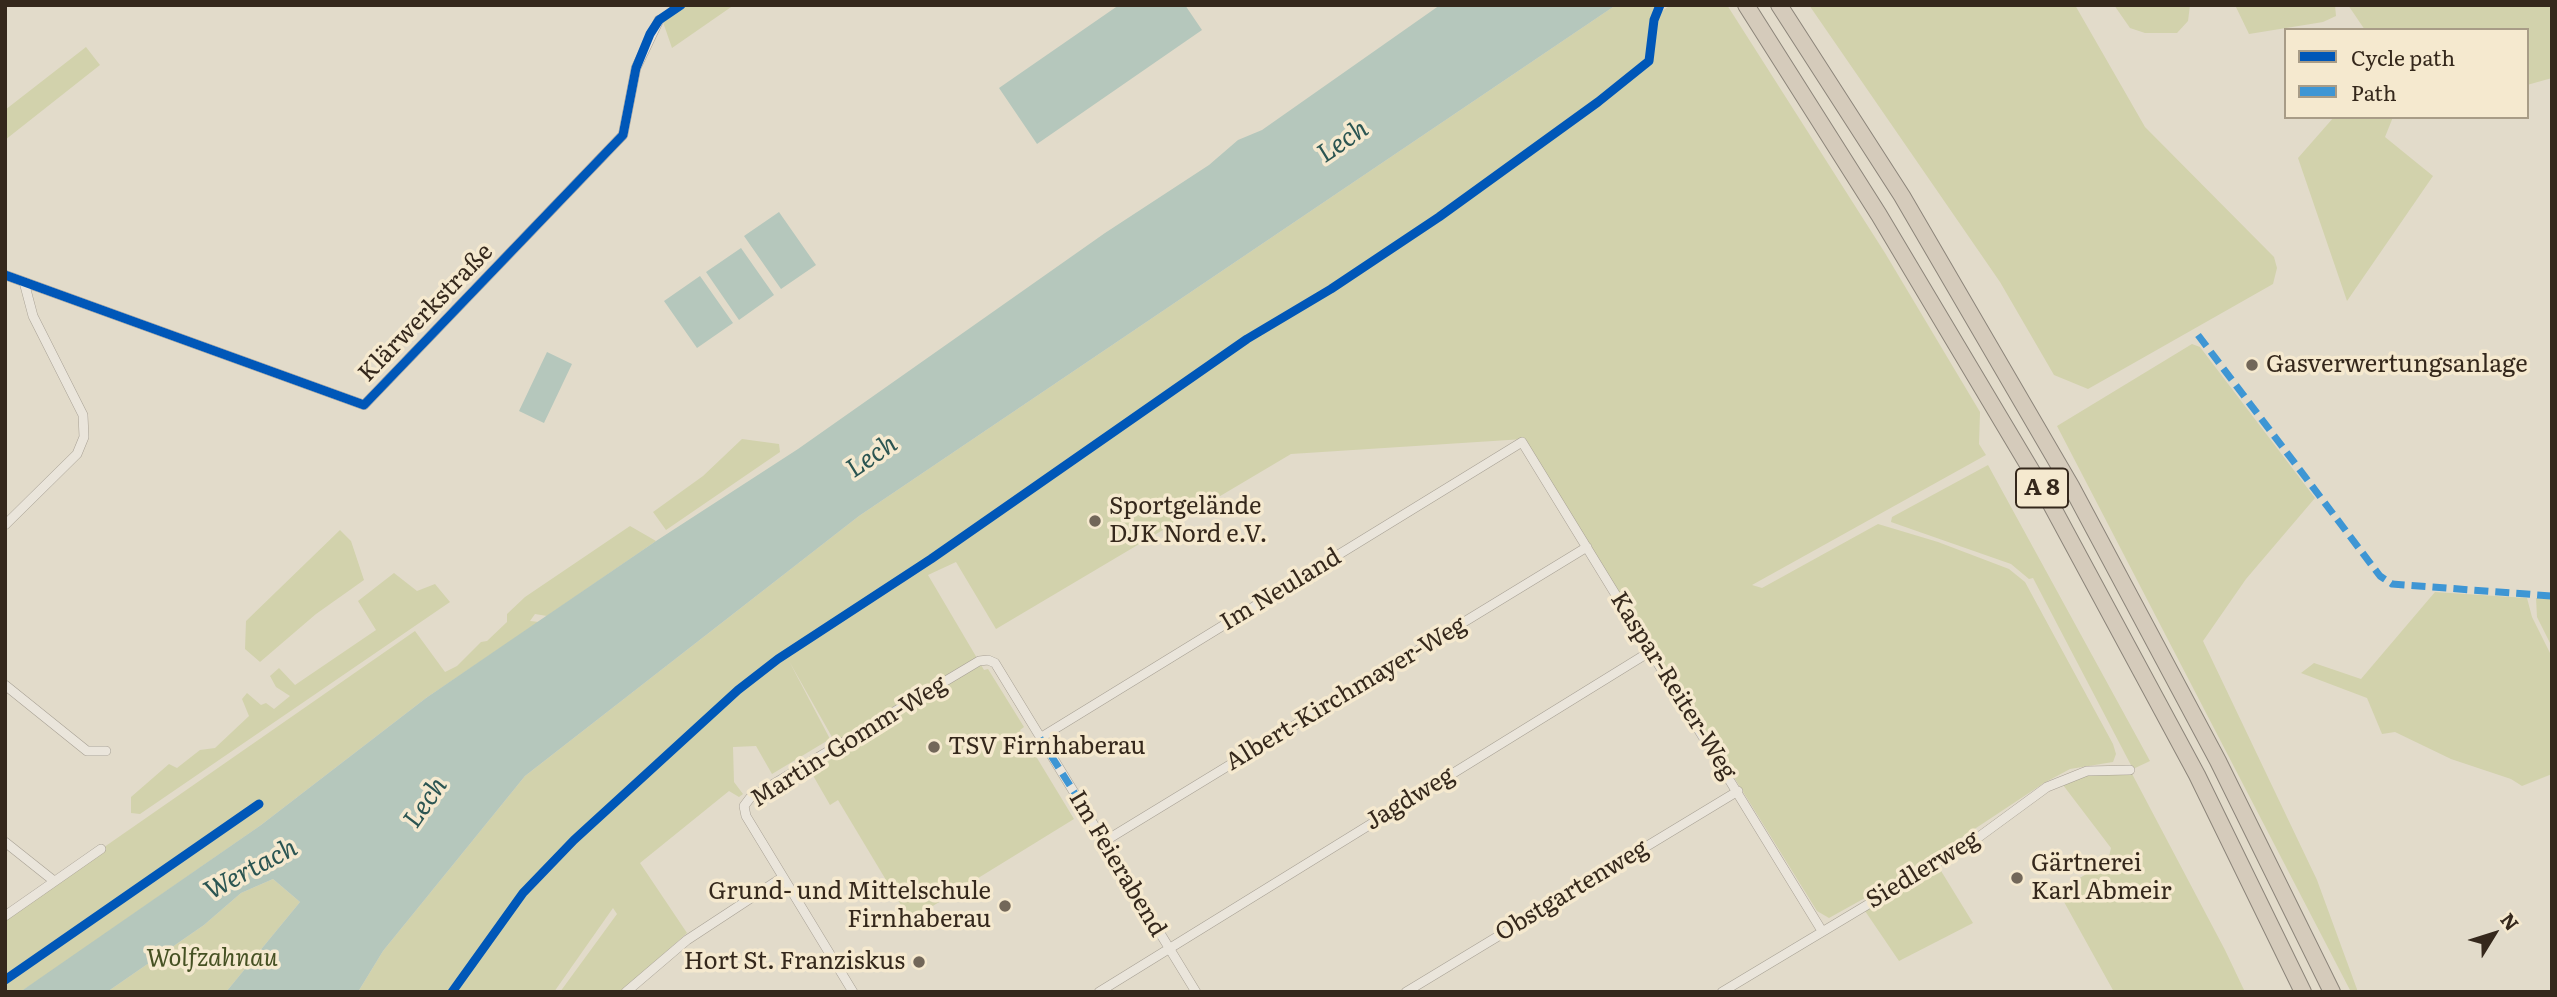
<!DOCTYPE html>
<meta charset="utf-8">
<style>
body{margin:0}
#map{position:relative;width:2557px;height:997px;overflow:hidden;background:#e2dbca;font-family:Literata,serif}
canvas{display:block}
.frame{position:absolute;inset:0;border:7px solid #35281c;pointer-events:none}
.legend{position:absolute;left:2284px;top:28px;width:245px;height:91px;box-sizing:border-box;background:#f5e9cf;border:2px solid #a89c87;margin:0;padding:9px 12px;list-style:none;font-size:21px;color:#35281c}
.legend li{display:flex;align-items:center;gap:14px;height:35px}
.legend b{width:35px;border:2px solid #a89c87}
.north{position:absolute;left:2459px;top:899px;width:70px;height:70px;-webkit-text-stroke:5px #f5e9cf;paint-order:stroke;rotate:52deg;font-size:19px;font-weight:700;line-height:28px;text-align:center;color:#35281c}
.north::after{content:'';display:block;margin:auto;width:24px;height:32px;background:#35281c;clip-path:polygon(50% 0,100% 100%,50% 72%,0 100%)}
</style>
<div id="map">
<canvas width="2557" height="997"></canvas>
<div class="frame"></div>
<ul class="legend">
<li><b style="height:9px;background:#0057b8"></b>Cycle path</li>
<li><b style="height:9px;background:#3e96d4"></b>Path</li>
</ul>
<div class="north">N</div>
</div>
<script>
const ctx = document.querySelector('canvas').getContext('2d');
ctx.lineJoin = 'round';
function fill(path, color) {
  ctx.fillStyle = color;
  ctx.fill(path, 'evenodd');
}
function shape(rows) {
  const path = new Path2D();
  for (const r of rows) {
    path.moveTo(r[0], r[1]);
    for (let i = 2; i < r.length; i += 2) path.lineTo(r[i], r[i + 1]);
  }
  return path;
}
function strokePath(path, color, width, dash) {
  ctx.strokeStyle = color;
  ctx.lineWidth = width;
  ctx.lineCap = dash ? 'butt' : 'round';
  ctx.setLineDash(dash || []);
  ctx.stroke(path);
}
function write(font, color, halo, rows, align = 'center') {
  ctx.font = font + ' Literata,serif';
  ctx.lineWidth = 7;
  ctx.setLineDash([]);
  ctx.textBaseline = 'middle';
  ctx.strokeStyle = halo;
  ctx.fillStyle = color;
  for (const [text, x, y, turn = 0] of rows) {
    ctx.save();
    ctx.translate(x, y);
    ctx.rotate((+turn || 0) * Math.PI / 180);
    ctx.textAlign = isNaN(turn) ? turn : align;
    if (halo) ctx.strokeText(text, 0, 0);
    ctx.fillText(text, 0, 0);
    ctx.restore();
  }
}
fill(shape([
 [670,5,734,5,672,48,663,22],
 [1616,5,1657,5,1662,11,1671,5,1727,5,1885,253,1980,412,1979,444,1986,455,1752,585,1762,588,1878,524,1938,542,2009,569,2025,582,2113,744,2116,754,2113,762,2070,769,2044,783,1899,879,1829,918,1817,911,1524,439,1291,454,996,629,956,562,928,575,984,670,988,669,1024,727,1020,730,1074,819,910,920,838,800,830,805,811,772,841,753,789,661,830,739,772,774,756,746,733,747,734,782,743,794,739,797,729,791,640,863,687,933,621,992,560,992,617,914,613,908,554,992,358,992,383,951,525,776,859,516],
 [1809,5,2075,5,2145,127,2274,257,2277,268,2273,284,2088,389,2054,375,2000,282],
 [2114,5,2190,5,2188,21,2177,33,2145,33,2130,28],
 [2235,5,2335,5,2336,16,2323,22,2249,34],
 [2348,5,2552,5,2552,78,2527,85,2527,30,2365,30],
 [86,47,100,65,5,140,5,110],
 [2334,117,2393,117,2385,137,2433,176,2347,301,2298,158],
 [2192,344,2200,347,2315,498,2246,579,2203,641,2317,880,2358,992,2351,992,2057,426],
 [742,439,779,444,780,452,666,530,653,512,703,476],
 [1988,465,2150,761,2133,769,2033,578,2029,579,2011,564,1891,522,1892,517],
 [630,526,656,541,547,616,535,614,530,621,539,622,426,698,261,825,39,980,20,992,5,992,5,916,415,631,445,672,457,666,481,642,487,641,507,622,507,614,525,597],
 [340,530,351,541,364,580,316,614,260,662,245,649,246,621],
 [394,573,417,591,435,584,450,602,140,814,131,813,131,797,169,764,177,768,200,750,215,748,249,716,242,699,247,693,261,705,266,703,274,709,290,696,276,687,270,676,279,668,295,685,376,630,358,601],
 [2435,592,2527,598,2532,617,2552,657,2552,774,2522,786,2511,779,2451,759,2395,732,2382,734,2367,698,2301,673,2314,663,2361,679],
 [2536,598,2552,599,2552,647,2537,617],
 [2130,770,2225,950,2245,992,2114,992,2058,891,2108,861,2111,848,2060,781,2087,771],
 [1938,866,1973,923,1899,961,1863,908],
 [273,879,300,902,226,992,107,992,204,925,241,893]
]), '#d2d2ac');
fill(shape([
 [1119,5,1185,5,1202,30,1037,144,999,88],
 [1440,5,1616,5,859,516,525,776,383,951,358,992,226,992,300,902,273,879,241,893,204,925,107,992,20,992,261,825,426,698,656,541,798,449,1105,233,1209,165,1238,140,1262,130],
 [779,212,816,265,781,289,744,236],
 [741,248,774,295,739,320,706,272],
 [700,276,733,323,697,348,664,301],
 [547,352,572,364,544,423,519,411]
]), '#b5c7bc');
const street = shape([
 [5,275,364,405,623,135,636,68,659,20],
 [5,525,77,454,84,437,83,415,33,316,24,282],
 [5,685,87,751,106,751],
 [1040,738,1522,442,1822,931],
 [1105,841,1587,547],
 [5,842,54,881],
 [5,916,101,849],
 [626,992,687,940,783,877],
 [853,992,746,816,744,806,750,798,979,661,988,660,995,663,1196,992],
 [1099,992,1651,651],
 [1406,992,1738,791],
 [1722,992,1972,842,2047,787,2087,771,2130,770]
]);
const highway = shape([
 [1746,5,1879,215,2046,495,2197,775,2303,992],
 [1779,5,1902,196,2071,486,2218,761,2332,992]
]);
strokePath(street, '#a7a094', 10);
strokePath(highway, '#8c857a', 18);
strokePath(street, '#eae5db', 9);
strokePath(highway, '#d5cbbb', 16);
strokePath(shape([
 [2198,335,2380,576,2392,584,2552,596],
 [1040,738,1105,841]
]), '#3e96d4', 7, [14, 7]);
strokePath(shape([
 [5,275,364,405,623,135,636,68,650,34,659,20,681,5],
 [5,980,259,804],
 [452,992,523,893,574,840,738,690,778,659,931,559,1247,339,1331,289,1439,217,1598,102,1649,61,1654,20,1660,5]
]), '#0057b8', 9);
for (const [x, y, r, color] of [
 [2252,365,7,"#726759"],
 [1095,521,7,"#726759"],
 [934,747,7,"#726759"],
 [2017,878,7,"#726759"],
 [1005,906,7,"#726759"],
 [919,962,7,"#726759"]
]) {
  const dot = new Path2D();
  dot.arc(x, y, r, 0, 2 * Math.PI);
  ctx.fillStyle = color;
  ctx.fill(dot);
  strokePath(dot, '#f5e9cf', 2.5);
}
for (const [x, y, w] of [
 [2042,488,52]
]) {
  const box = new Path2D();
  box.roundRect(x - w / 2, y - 19.5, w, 39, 5);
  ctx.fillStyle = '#f5e9cf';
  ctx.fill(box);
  strokePath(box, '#35281c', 2);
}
write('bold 23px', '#35281c', null, [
 ["A 8",2042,488]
]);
write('24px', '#35281c', '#f5e9cf', [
 ["Klärwerkstraße",426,313,-46],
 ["Im Neuland",1281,590,-31],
 ["Kaspar-Reiter-Weg",1673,686,58],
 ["Albert-Kirchmayer-Weg",1346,694,-31],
 ["Martin-Gomm-Weg",849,742,-32],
 ["Jagdweg",1410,799,-31],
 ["Im Feierabend",1117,864,59],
 ["Siedlerweg",1923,870,-31],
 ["Obstgartenweg",1572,891,-31]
]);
write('24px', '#35281c', '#f5e9cf', [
 ["Gasverwertungsanlage",2266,365],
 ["Sportgelände",1109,507],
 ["DJK Nord e.V.",1109,535],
 ["TSV Firnhaberau",948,747],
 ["Gärtnerei",2031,864],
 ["Karl Abmeir",2031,892],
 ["Grund- und Mittelschule",991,892,"right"],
 ["Firnhaberau",991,920,"right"],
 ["Hort St. Franziskus",905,962,"right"]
], 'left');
write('italic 24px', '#465123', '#f5e9cf', [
 ["Wolfzahnau",212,959]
]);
write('italic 26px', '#2b5552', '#f5e9cf', [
 ["Lech",1343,142,-34],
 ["Lech",872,457,-34],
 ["Lech",426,803,-55],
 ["Wertach",251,870,-28]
]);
</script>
